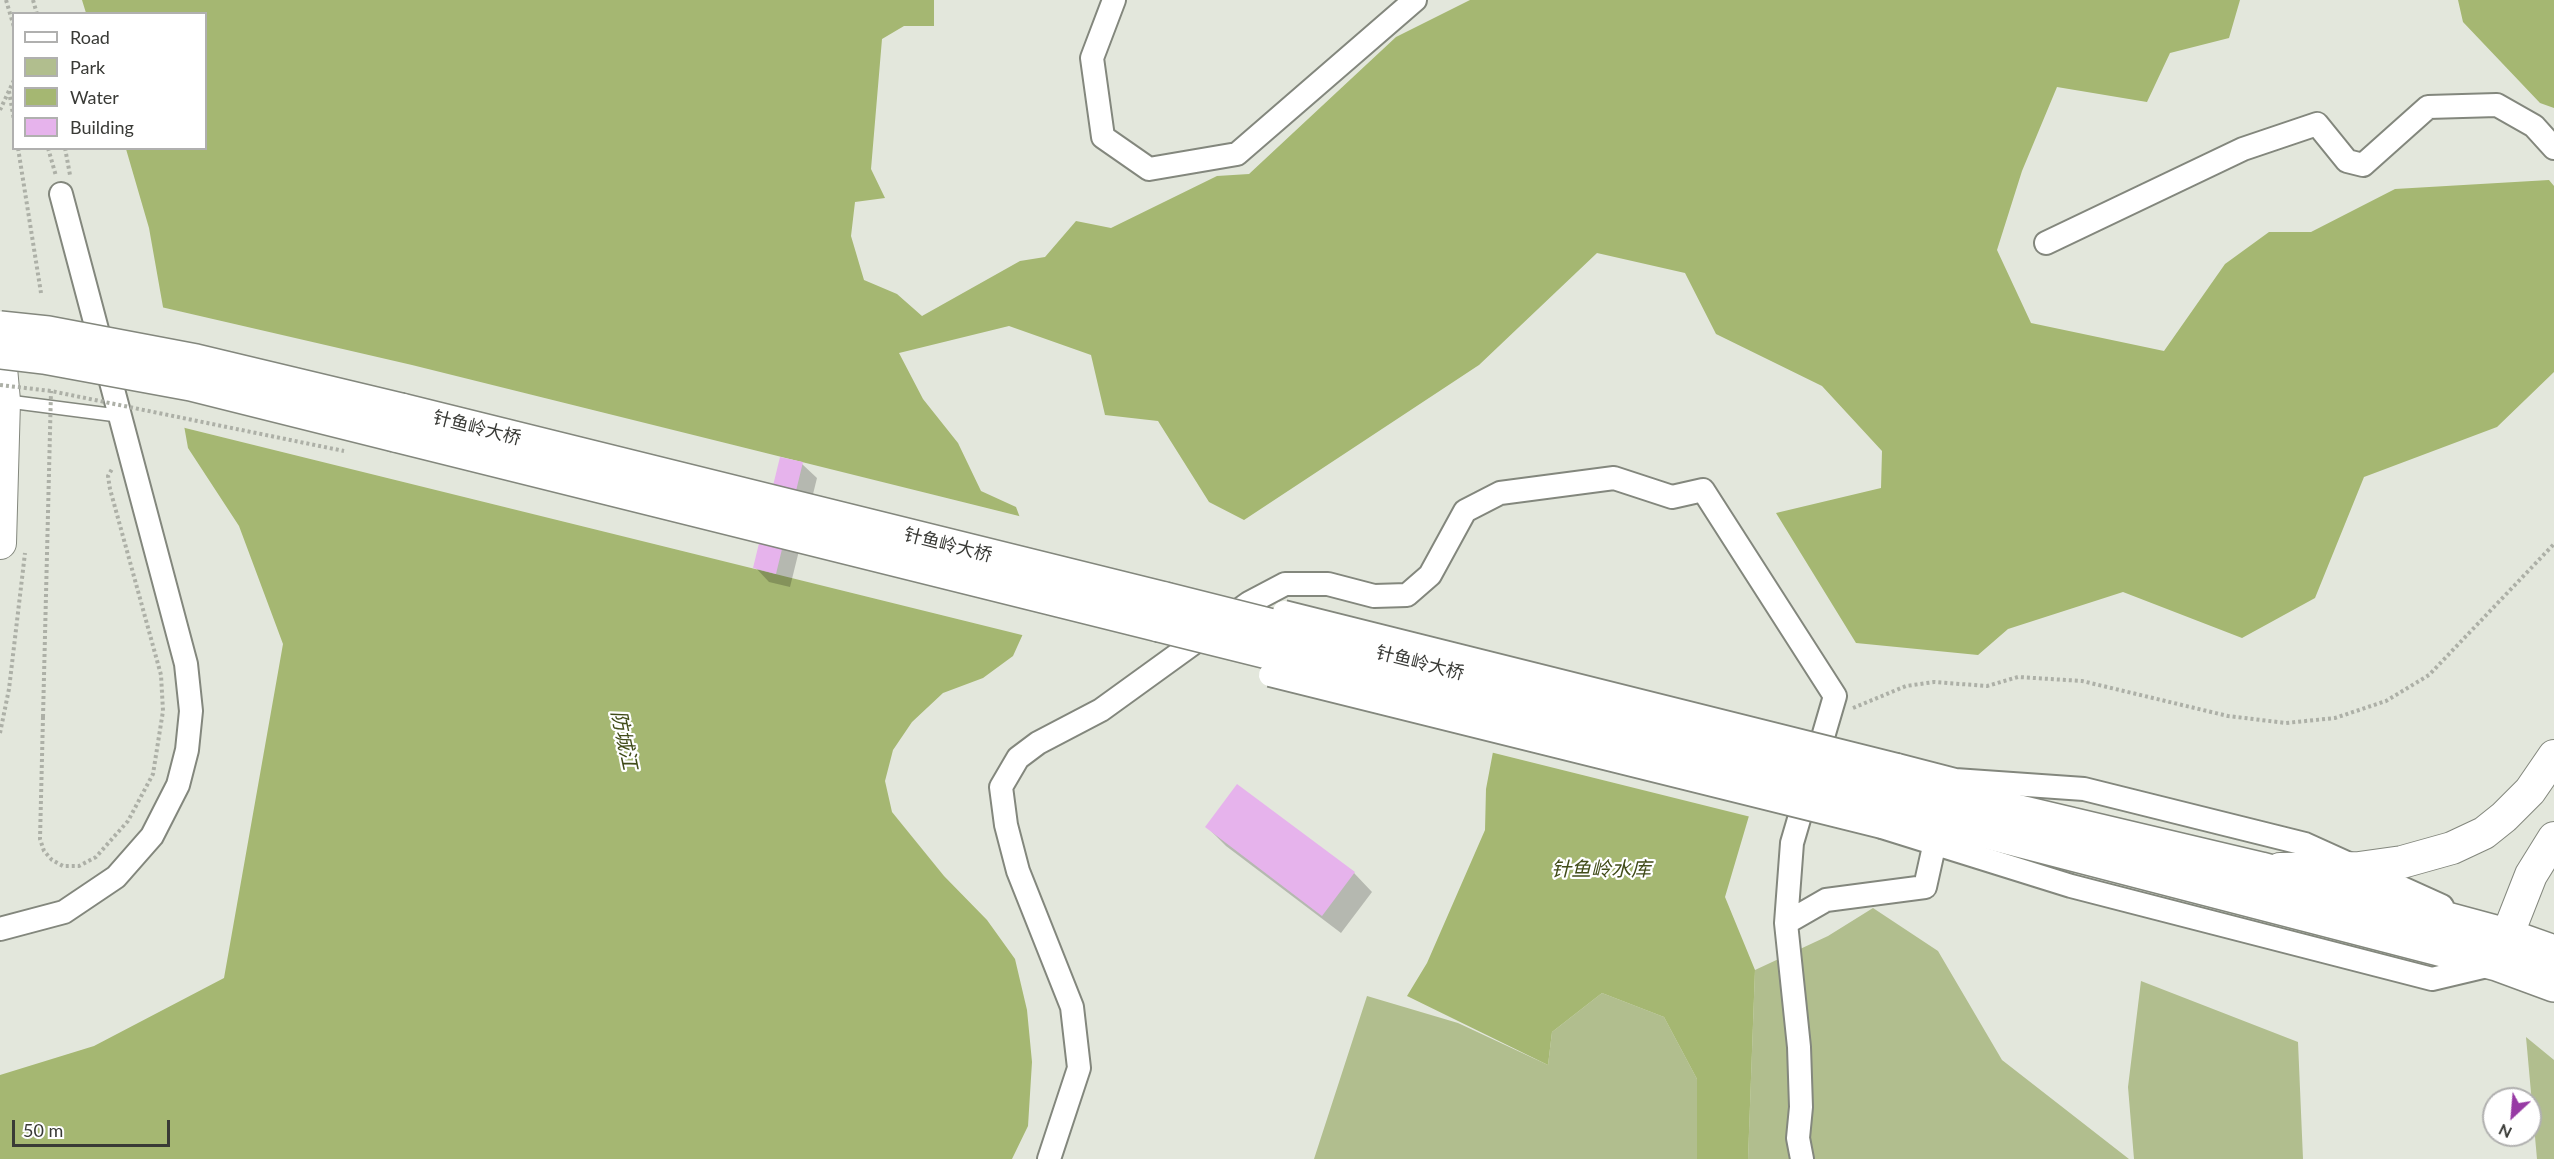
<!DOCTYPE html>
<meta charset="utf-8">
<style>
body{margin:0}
#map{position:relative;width:2554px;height:1159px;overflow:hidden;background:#e3e7dc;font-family:Lato,sans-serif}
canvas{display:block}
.legend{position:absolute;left:12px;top:12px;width:195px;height:138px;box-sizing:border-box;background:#fff;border:2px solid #b0b0af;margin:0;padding:8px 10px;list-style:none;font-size:18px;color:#393a36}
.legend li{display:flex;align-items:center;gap:12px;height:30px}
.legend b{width:30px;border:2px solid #b0b0af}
.north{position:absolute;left:2482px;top:1087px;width:60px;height:60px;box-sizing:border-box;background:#fff;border:2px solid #b0b0af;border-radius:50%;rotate:206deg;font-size:16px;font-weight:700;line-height:24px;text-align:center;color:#393a36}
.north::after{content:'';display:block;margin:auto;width:21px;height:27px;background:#973aa4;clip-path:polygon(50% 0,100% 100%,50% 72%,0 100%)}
.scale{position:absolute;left:12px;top:1120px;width:158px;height:27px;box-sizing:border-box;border:3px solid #393a36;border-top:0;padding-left:8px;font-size:18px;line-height:21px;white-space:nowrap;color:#393a36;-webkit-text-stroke:4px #fff;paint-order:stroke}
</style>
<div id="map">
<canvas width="2554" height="1159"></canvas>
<ul class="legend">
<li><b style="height:8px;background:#fff"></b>Road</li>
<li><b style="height:16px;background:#b1be8e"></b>Park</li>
<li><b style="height:16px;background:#a5b772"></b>Water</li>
<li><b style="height:16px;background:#e6b3ec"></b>Building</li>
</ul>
<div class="north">N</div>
<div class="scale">50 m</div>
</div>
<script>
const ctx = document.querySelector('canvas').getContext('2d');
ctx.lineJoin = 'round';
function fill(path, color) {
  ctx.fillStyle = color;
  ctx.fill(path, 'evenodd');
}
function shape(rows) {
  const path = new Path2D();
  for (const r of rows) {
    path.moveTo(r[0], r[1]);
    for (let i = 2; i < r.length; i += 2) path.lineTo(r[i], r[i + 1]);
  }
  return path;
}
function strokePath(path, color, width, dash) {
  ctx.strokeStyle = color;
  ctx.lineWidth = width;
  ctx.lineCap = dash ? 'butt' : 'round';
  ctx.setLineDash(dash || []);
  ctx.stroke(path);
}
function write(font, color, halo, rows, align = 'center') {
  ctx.font = font + ' Lato,"Noto Sans SC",sans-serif';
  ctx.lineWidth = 4.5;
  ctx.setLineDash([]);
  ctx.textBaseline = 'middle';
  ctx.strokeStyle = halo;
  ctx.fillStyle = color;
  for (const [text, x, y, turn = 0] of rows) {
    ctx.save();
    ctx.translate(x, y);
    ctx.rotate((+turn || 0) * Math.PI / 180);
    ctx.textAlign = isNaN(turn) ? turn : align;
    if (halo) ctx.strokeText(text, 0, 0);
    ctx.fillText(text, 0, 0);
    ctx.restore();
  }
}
fill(shape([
 [1873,908,1938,951,2002,1060,2129,1159,1748,1159,1755,970,1828,936],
 [2141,981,2298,1042,2303,1159,2134,1159,2128,1087],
 [1602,993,1664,1017,1697,1079,1697,1159,1314,1159,1367,996,1458,1023,1548,1065,1552,1032],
 [2526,1037,2554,1060,2554,1159,2537,1159]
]), '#b1be8e');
fill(shape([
 [82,0,934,0,934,26,904,26,882,39,871,169,885,198,855,202,851,236,864,280,897,294,922,316,1020,261,1045,257,1076,221,1111,228,1217,176,1249,174,1396,37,1470,0,2240,0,2229,38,2170,53,2147,102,2057,87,2022,171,1997,250,2031,323,2164,351,2225,264,2269,232,2311,232,2395,189,2549,180,2554,186,2554,372,2497,427,2364,477,2315,598,2242,638,2123,592,2008,629,1978,655,1856,643,1776,513,1881,488,1882,451,1822,386,1716,334,1685,273,1597,253,1479,365,1244,520,1209,502,1158,421,1105,415,1091,355,1009,326,899,353,923,399,958,443,981,491,1016,507,1045,585,1013,656,983,678,943,693,912,722,893,750,885,781,892,812,944,876,987,920,1015,959,1027,1010,1032,1062,1028,1126,1012,1159,0,1159,0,1075,94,1046,224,978,283,644,239,526,188,448,149,228,126,149,206,148,206,14,86,13],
 [2458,0,2554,0,2554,108,2540,103,2463,22],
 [1499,720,1759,782,1725,897,1755,970,1748,1159,1697,1159,1697,1079,1664,1017,1602,993,1552,1032,1548,1065,1407,996,1427,963,1485,830,1486,789]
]), '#a5b772');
fill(shape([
 [161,307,412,365,1023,517,1048,585,1026,636,181,427],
 [1496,719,1762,782,1751,817,1490,752]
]), '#e3e7dc');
fill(shape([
 [802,464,817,478,790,587,769,582,755,567],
 [1207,827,1354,873,1372,892,1341,933,1226,846]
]), '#0003');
fill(shape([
 [780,457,803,462,776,574,753,568],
 [1237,784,1355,872,1322,916,1205,827]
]), '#e6b3ec');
const service = shape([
 [5,401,121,416]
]);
const minor = shape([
 [1114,0,1092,58,1103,137,1149,169,1237,154,1415,0],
 [2046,243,2243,149,2317,124,2347,161,2363,165,2428,107,2497,105,2534,126,2554,148],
 [1897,765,1955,780,2084,789,2305,844,2442,906],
 [1882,827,2071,886,2432,979,2491,965],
 [1786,923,1826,900,1925,887,1935,842],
 [0,929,64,912,116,877,152,836,178,785,187,750,191,711,186,664,61,194],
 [1049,1159,1079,1068,1072,1007,1018,871,1006,825,1001,787,1018,758,1038,743,1101,710,1249,603,1285,584,1328,584,1374,596,1407,595,1430,575,1465,511,1500,493,1614,478,1672,497,1703,490,1835,696,1792,843,1786,923,1799,1047,1801,1107,1798,1138,1802,1159]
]);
const secondary = shape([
 [0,357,4,401,0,543],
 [2280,869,2359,868,2402,862,2452,848,2484,833,2504,817,2530,791,2554,756],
 [2498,959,2531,875,2554,838]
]);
const primary = shape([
 [401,410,1165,599],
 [395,435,1159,625],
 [1893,782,2261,869,2506,935,2554,952],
 [1887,806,2497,964,2554,985]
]);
strokePath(service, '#83877d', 15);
strokePath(minor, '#83877d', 26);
strokePath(secondary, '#83877d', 34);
strokePath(primary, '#83877d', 36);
strokePath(shape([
 [6,0,14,27],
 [33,0,37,14],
 [9,91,14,120],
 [0,110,14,80],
 [18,148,41,293],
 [48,148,56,176],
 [65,148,70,175],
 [1853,708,1906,686,1934,682,1987,686,2018,677,2082,681,2228,716,2286,723,2335,718,2386,701,2429,675,2554,544],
 [43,717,40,839,44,851,52,860,63,866,79,866,96,857,128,821,153,774,163,711,161,675,110,489,108,476,112,469],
 [0,733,9,689,25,553]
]), '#adb0a7', 4, [3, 3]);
strokePath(service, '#fff', 12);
strokePath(minor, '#fff', 22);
strokePath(secondary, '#fff', 32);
strokePath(primary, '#fff', 33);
const minorBridge = shape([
 [1284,612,1897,765],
 [1270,675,1882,827]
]);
const primaryBridge = shape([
 [0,328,48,333,196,361,401,410],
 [0,352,44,357,191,384,395,435],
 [1165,599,1893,782],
 [1159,625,1887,806]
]);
strokePath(minorBridge, '#83877d', 26, []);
strokePath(primaryBridge, '#83877d', 36, []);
strokePath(shape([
 [0,385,51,391,344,451],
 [43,717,51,391]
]), '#adb0a7', 4, [3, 3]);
strokePath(minorBridge, '#fff', 22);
strokePath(primaryBridge, '#fff', 33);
write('18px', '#393a36', '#fff', [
 ["针鱼岭大桥",477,428,14],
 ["针鱼岭大桥",948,545,14],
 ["针鱼岭大桥",1420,663,14]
]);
write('italic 20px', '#414c19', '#fff', [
 ["防城江",624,740,78],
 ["针鱼岭水库",1601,870]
]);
</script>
